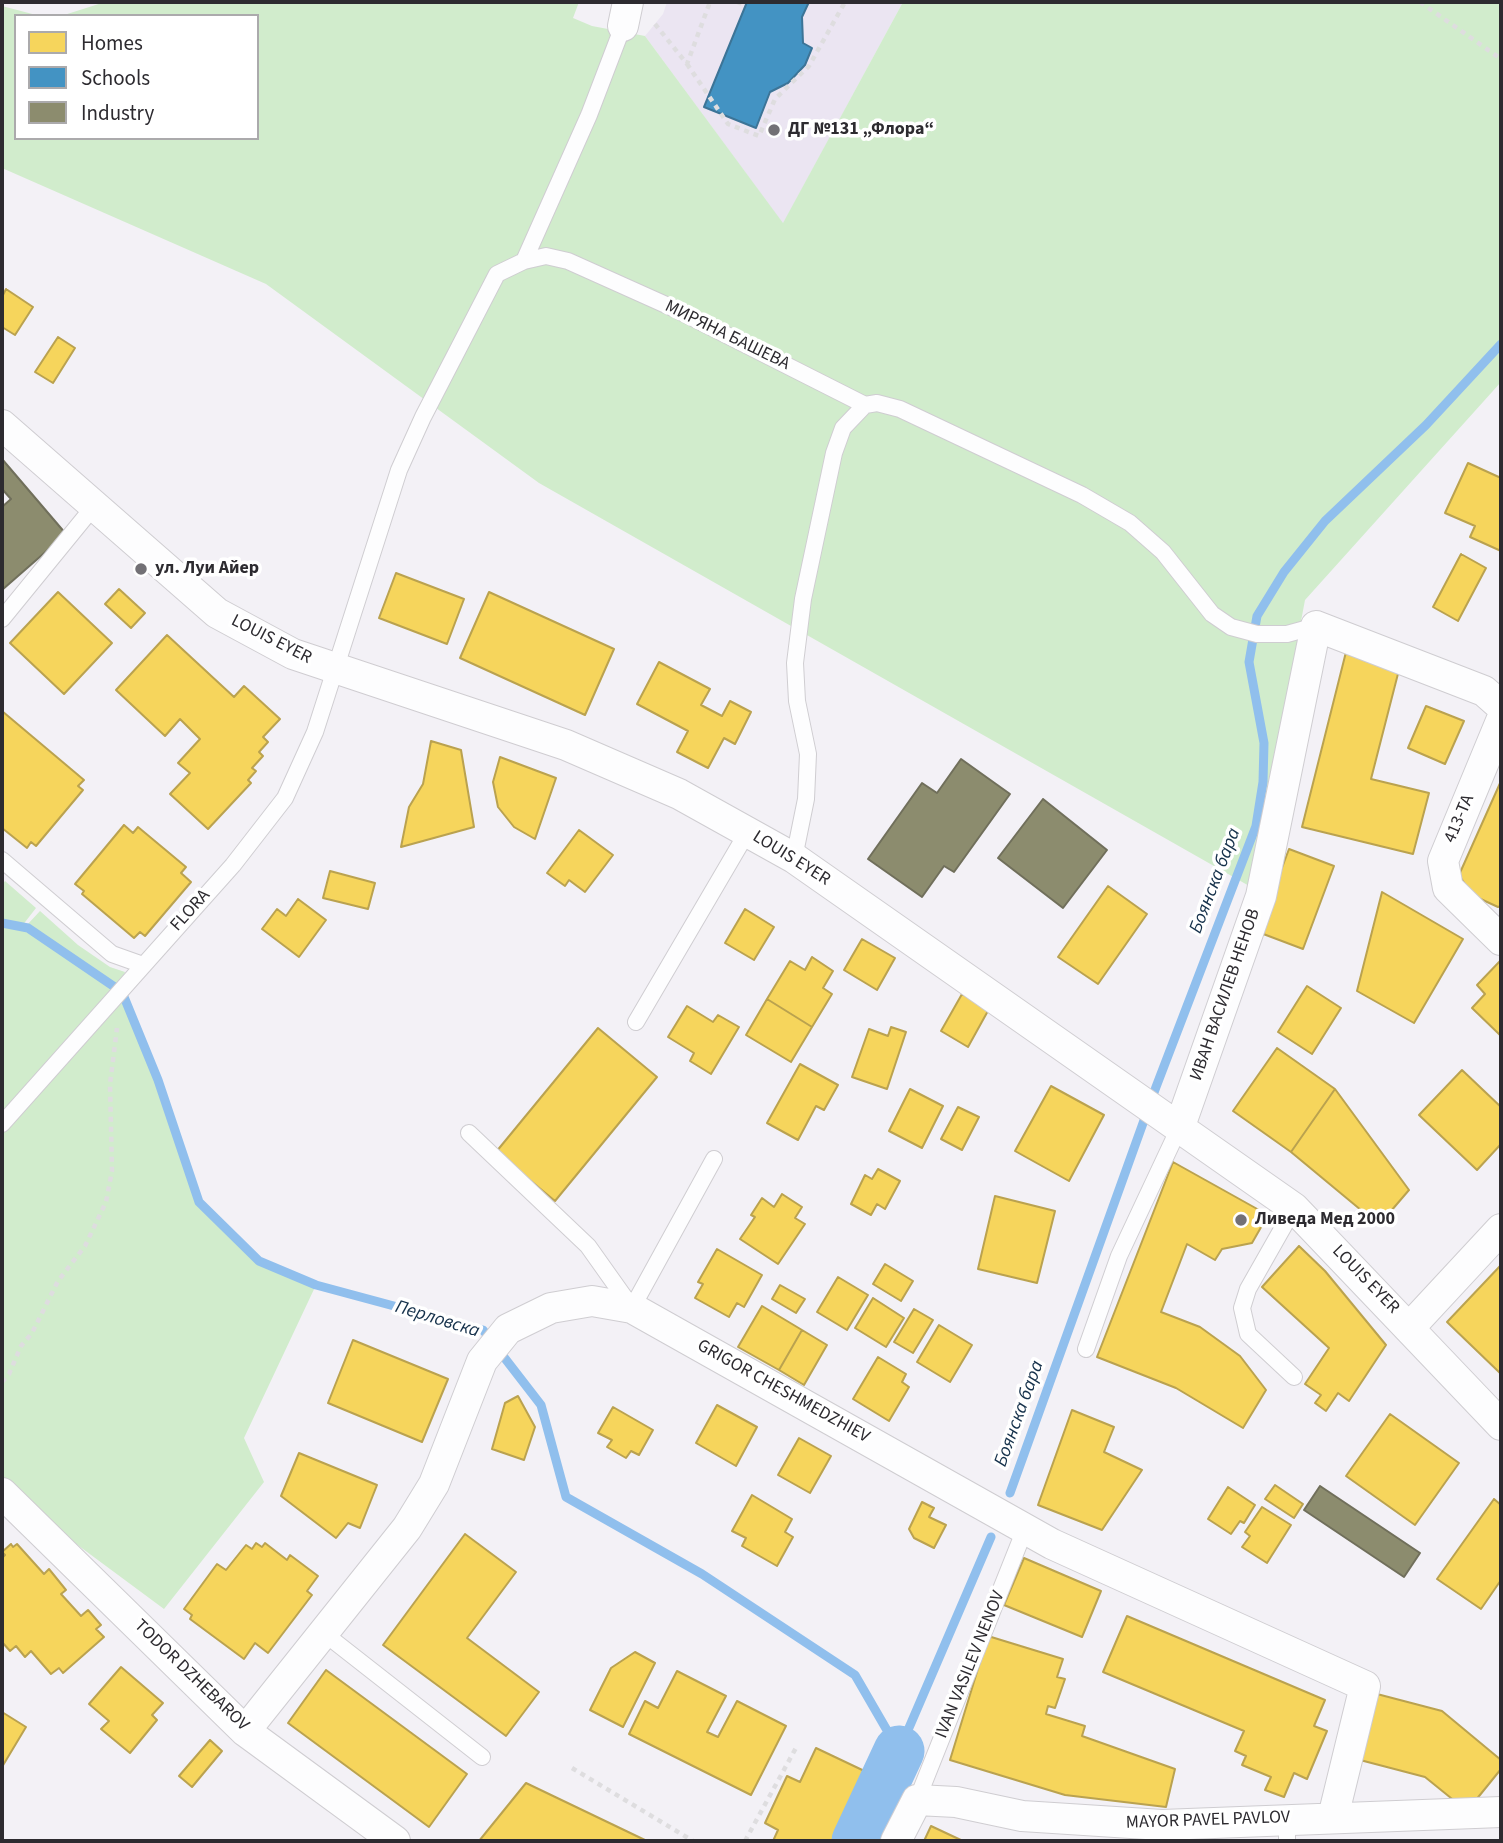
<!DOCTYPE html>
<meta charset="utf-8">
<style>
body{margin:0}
#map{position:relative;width:1503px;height:1843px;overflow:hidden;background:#f3f1f6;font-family:"Source Sans 3",sans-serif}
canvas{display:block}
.frame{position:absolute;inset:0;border:4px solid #2d2b30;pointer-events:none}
.legend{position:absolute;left:14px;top:14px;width:245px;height:126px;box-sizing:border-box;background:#fff;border:2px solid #abaaac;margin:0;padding:9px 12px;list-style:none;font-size:21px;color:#2d2b30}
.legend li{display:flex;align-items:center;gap:14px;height:35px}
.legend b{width:35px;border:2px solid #abaaac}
</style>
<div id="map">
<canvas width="1503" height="1843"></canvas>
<div class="frame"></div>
<ul class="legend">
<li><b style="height:19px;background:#f6d55c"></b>Homes</li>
<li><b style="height:19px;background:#4393c3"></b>Schools</li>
<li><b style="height:19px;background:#8c8c6e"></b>Industry</li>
</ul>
</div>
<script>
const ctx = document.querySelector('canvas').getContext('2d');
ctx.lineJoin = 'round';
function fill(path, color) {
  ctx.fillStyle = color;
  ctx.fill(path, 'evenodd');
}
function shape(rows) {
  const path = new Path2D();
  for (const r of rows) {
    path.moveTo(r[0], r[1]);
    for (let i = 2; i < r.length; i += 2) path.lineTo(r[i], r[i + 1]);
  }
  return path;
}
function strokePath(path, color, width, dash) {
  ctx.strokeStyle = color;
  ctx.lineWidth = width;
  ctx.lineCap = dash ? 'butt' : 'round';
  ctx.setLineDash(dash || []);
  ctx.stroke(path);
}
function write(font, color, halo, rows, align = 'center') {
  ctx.font = font + ' "Source Sans 3",sans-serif';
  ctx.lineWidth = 7;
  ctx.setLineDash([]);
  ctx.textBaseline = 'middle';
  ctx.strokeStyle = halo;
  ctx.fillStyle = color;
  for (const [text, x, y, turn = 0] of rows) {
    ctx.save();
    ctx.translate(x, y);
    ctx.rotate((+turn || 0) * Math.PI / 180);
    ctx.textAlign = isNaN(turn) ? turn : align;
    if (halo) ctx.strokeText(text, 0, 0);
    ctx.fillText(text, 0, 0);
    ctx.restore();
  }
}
fill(shape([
 [667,2,903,2,783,224,645,36,663,14]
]), '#ebe5f2');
fill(shape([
 [105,2,579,2,573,18,592,26,645,36,783,223,903,2,1501,2,1501,382,1305,600,1251,887,539,483,266,284,2,168,2,6,40,16,16,16,16,138,257,138,257,16,61,16],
 [5,881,36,908,22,926,122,992,158,1080,199,1202,259,1261,316,1285,244,1438,264,1482,164,1609,2,1489,2,885],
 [40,911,78,945,110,967,125,972,120,989,27,925]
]), '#d1eccc');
const homes = shape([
 [6,289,33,307,15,335,2,327,2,297,6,289],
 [58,337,75,348,53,383,35,372,58,337],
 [1468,463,1501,478,1501,551,1470,537,1475,526,1445,513,1468,463],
 [1461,554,1486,568,1458,621,1433,607,1461,554],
 [396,573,464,599,447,644,379,618,396,573],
 [119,589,145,613,131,628,105,604,119,589],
 [58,592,112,643,64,694,10,643,58,592],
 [489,592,614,649,585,715,460,658,489,592],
 [167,635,234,697,244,686,280,719,263,737,268,742,259,752,263,756,252,768,256,771,248,780,251,783,208,829,170,794,190,773,178,763,200,739,180,719,165,736,116,690,167,635],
 [1347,648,1401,662,1371,779,1429,793,1413,854,1302,827,1347,648],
 [659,662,710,689,701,705,722,716,730,701,751,712,735,744,724,738,708,768,677,752,688,731,637,704,659,662],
 [1426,706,1464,721,1445,764,1408,748,1426,706],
 [2,711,84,780,78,786,83,790,36,846,31,842,27,848,2,828,2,711],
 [431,741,461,750,474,827,401,847,409,807,423,784,431,741],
 [500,757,556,778,535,839,514,827,498,807,493,782,500,757],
 [1501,781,1501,906,1498,907,1472,895,1459,875,1501,781],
 [124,825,133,833,138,827,186,867,181,873,191,882,145,936,140,932,134,938,82,894,84,891,75,884,124,825],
 [579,830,613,855,585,892,569,880,565,886,547,873,579,830],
 [1289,849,1334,866,1303,949,1258,932,1289,849],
 [330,871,375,883,368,909,323,898,330,871],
 [1108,886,1147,914,1098,984,1058,957,1108,886],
 [1382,892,1463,939,1414,1023,1357,991,1382,892],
 [298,899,326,920,299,957,262,929,277,909,286,916,298,899],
 [745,909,774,927,754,960,725,943,745,909],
 [862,939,895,958,877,990,844,970,862,939],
 [812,957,833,971,823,988,832,994,812,1027,767,999,790,961,805,970,812,957],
 [1501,960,1501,1036,1472,1008,1485,994,1477,985,1501,960],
 [1307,986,1341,1008,1312,1054,1278,1032,1307,986],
 [962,994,989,1009,968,1047,941,1031,962,994],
 [767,999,812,1027,791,1062,746,1035,767,999],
 [687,1006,713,1022,718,1015,739,1027,711,1074,690,1061,694,1053,668,1037,687,1006],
 [891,1027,906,1032,887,1089,852,1077,869,1029,888,1036,891,1027],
 [598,1028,657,1077,555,1201,496,1152,598,1028],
 [1277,1048,1335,1089,1291,1152,1233,1111,1277,1048],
 [800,1064,838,1085,824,1110,816,1106,798,1140,767,1123,800,1064],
 [1462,1070,1501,1107,1501,1144,1477,1170,1419,1115,1462,1070],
 [1051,1086,1104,1115,1069,1181,1015,1151,1051,1086],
 [910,1089,943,1106,922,1148,889,1131,910,1089],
 [1335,1089,1409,1190,1379,1225,1291,1152,1335,1089],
 [958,1107,979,1117,962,1150,941,1139,958,1107],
 [1173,1162,1268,1215,1252,1243,1222,1249,1215,1260,1187,1244,1161,1312,1200,1327,1240,1356,1266,1390,1243,1428,1176,1388,1097,1357,1173,1162],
 [878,1169,900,1181,885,1209,877,1204,871,1215,851,1204,865,1175,872,1179,878,1169],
 [782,1194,802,1207,795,1218,805,1224,778,1264,740,1239,755,1217,751,1215,762,1198,774,1207,782,1194],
 [995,1196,1055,1211,1037,1283,978,1269,995,1196],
 [1299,1246,1325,1271,1386,1345,1349,1401,1338,1393,1326,1411,1315,1403,1321,1395,1305,1384,1329,1348,1262,1287,1299,1246],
 [717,1249,762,1275,744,1307,737,1303,729,1317,695,1298,703,1284,698,1282,717,1249],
 [885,1264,913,1281,901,1301,873,1284,885,1264],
 [1501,1265,1501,1374,1447,1322,1501,1265],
 [838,1277,868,1295,847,1330,817,1312,838,1277],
 [780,1285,805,1299,796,1313,772,1299,780,1285],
 [873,1298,904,1318,886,1347,855,1328,873,1298],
 [762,1306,802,1330,779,1370,738,1347,762,1306],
 [914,1309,933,1320,913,1353,894,1342,914,1309],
 [939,1325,972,1345,950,1382,917,1362,939,1325],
 [802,1330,827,1345,804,1385,779,1370,802,1330],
 [353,1340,448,1379,422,1442,328,1403,353,1340],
 [878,1357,906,1374,902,1382,909,1387,889,1421,853,1399,878,1357],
 [518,1396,535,1427,524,1460,492,1449,505,1403,518,1396],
 [717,1405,757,1427,736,1466,696,1443,717,1405],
 [613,1407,653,1430,639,1455,631,1451,626,1458,607,1447,612,1440,598,1433,613,1407],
 [1072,1410,1114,1427,1104,1452,1142,1470,1102,1530,1038,1505,1072,1410],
 [1390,1414,1459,1463,1415,1525,1346,1476,1390,1414],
 [799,1438,831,1456,810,1493,778,1475,799,1438],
 [299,1453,377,1485,360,1528,348,1523,336,1538,281,1496,299,1453],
 [1275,1485,1303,1504,1294,1518,1265,1499,1275,1485],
 [1228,1487,1255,1505,1244,1523,1240,1521,1231,1534,1208,1519,1228,1487],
 [752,1495,792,1519,785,1532,793,1537,777,1566,742,1546,746,1538,732,1531,752,1495],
 [1494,1499,1501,1505,1501,1580,1481,1609,1437,1579,1494,1499],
 [922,1502,934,1508,929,1517,946,1525,934,1548,914,1538,909,1529,922,1502],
 [1262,1507,1291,1525,1267,1563,1242,1547,1250,1536,1245,1532,1262,1507],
 [465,1534,516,1572,467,1638,539,1692,506,1736,383,1645,465,1534],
 [256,1543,262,1547,265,1543,287,1560,290,1555,318,1576,307,1591,312,1595,268,1653,255,1643,244,1659,190,1619,192,1615,184,1609,217,1564,226,1570,246,1545,252,1549,256,1543],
 [11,1544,13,1547,17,1544,44,1574,49,1569,66,1590,61,1594,81,1616,88,1610,101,1625,96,1629,104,1637,63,1673,59,1668,51,1674,31,1651,25,1657,16,1646,10,1651,2,1642,2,1558,5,1555,2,1552,11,1544],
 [1024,1558,1101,1591,1082,1637,1004,1605,1024,1558],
 [1127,1616,1325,1700,1314,1726,1327,1731,1307,1779,1294,1773,1284,1797,1265,1790,1271,1777,1242,1765,1246,1756,1235,1751,1244,1731,1103,1672,1127,1616],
 [988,1636,1063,1659,1057,1677,1065,1679,1055,1708,1048,1706,1046,1714,1085,1726,1082,1736,1175,1769,1166,1807,1065,1795,950,1760,988,1636],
 [635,1652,655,1663,623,1727,590,1710,611,1668,635,1652],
 [121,1667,163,1703,152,1715,157,1720,130,1753,101,1729,109,1721,89,1704,121,1667],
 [326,1670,467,1774,429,1827,288,1723,326,1670],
 [677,1671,726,1696,707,1732,718,1737,737,1701,786,1726,751,1795,629,1734,645,1701,658,1708,677,1671],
 [1377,1694,1442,1711,1501,1760,1501,1769,1467,1811,1425,1777,1360,1760,1377,1694],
 [2,1712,26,1727,2,1767,2,1712],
 [210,1740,222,1751,192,1787,179,1776,210,1740],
 [816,1748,877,1777,848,1841,773,1841,778,1830,765,1823,787,1776,800,1782,816,1748],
 [526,1783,647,1841,479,1841,526,1783],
 [931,1826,963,1841,924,1841,931,1826]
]);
fill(homes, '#f6d55c');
strokePath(homes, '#baa24f', 2);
const schools = shape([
 [747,2,809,2,802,17,803,43,812,48,805,65,788,83,770,92,756,128,704,107,747,2]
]);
fill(schools, '#4393c3');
strokePath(schools, '#3c7497', 2);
const industry = shape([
 [2,459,66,534,2,590,2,507,11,499,2,489,2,459],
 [961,759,1010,794,954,872,944,866,922,897,868,859,922,783,937,793,961,759],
 [1043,799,1107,850,1063,908,998,858,1043,799],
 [1320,1486,1420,1553,1404,1577,1304,1510,1320,1486]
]);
fill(industry, '#8c8c6e');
strokePath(industry, '#706f5b', 2);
strokePath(shape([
 [2,923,28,928,122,992,158,1080,199,1202,259,1261,316,1285,483,1330,541,1405,566,1497,702,1574,855,1675,899,1751],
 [1010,1493,1156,1087,1256,826,1263,782,1264,743,1249,662,1257,616,1284,572,1325,521,1426,425,1501,344],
 [899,1751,991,1537]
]), '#90bfed', 9);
strokePath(shape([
 [857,1841,899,1751]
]), '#90bfed', 51);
const service = shape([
 [524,261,589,115,623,26],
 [2,619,95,505],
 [794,858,806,799,808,754,797,701,795,663,803,599,834,453,843,428,865,405],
 [2,860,112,954,143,965],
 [636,1022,748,831],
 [2,1124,233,865,285,798,315,732,399,470,423,417,497,274,524,261,546,256,568,261,675,309,865,405,877,403,900,409,1082,495,1130,523,1163,552,1212,614,1231,627,1257,634,1287,634,1316,626],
 [469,1133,588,1246,632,1308,714,1159],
 [1086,1349,1119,1256,1180,1126],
 [1294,1377,1248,1334,1242,1308,1248,1289,1294,1208],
 [325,1634,482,1757],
 [917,1800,1025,1529],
 [1287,1819,1287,1841]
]);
const minor = shape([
 [623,26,628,2],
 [2,425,217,613,293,654,566,745,679,794,794,858,1294,1208,1501,1425],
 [1501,721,1443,861,1448,888,1501,940],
 [1180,1126,1261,896,1316,626,1484,691,1501,706],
 [1410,1327,1501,1229],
 [2,1493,245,1731,395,1841],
 [245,1731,407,1528,434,1484,482,1361,508,1329,551,1308,592,1301,632,1308,1052,1544,1365,1686,1333,1817],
 [896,1841,917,1800,956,1802,1022,1816,1162,1825,1501,1812]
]);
strokePath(service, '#cfcdd1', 18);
strokePath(minor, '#cfcdd1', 32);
strokePath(shape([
 [737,2,745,5],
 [1420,2,1501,59],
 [655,24,687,64,710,2],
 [687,64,728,124,759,136,775,99,809,66,845,2],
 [2,1382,9,1374,21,1346,32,1333,58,1281,85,1246,106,1202,112,1171,110,1084,117,1028],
 [572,1768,693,1841],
 [745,1841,797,1746]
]), '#dedddf', 4.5, [5, 5]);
strokePath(service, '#fdfdfe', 16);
strokePath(minor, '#fdfdfe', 30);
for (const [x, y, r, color] of [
 [774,130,7,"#727075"],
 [141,569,7,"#727075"],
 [1241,1220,7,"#727075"]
]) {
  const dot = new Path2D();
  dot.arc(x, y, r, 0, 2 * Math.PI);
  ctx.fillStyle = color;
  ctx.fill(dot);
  strokePath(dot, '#fff', 2.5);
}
write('bold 18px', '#2d2b30', '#fff', [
 ["ДГ №131 „Флора“",788,130],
 ["ул. Луи Айер",155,569],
 ["Ливеда Мед 2000",1255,1220]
], 'left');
write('18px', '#2d2b30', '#fff', [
 ["МИРЯНА БАШЕВА",727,336,26],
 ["LOUIS EYER",271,640,27],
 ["413-ТА",1460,819,-67],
 ["LOUIS EYER",791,859,32],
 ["FLORA",191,911,-48],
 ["ИВАН ВАСИЛЕВ НЕНОВ",1226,995,-71],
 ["LOUIS EYER",1365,1280,46],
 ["GRIGOR CHESHMEDZHIEV",783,1392,29],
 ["IVAN VASILEV NENOV",971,1665,-68],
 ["TODOR DZHEBAROV",191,1676,44],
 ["MAYOR PAVEL PAVLOV",1208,1821,-2]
]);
write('italic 19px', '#14304a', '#fff', [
 ["Боянска бара",1216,881,-69],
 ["Перловска",437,1320,17],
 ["Боянска бара",1020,1414,-70]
]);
</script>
